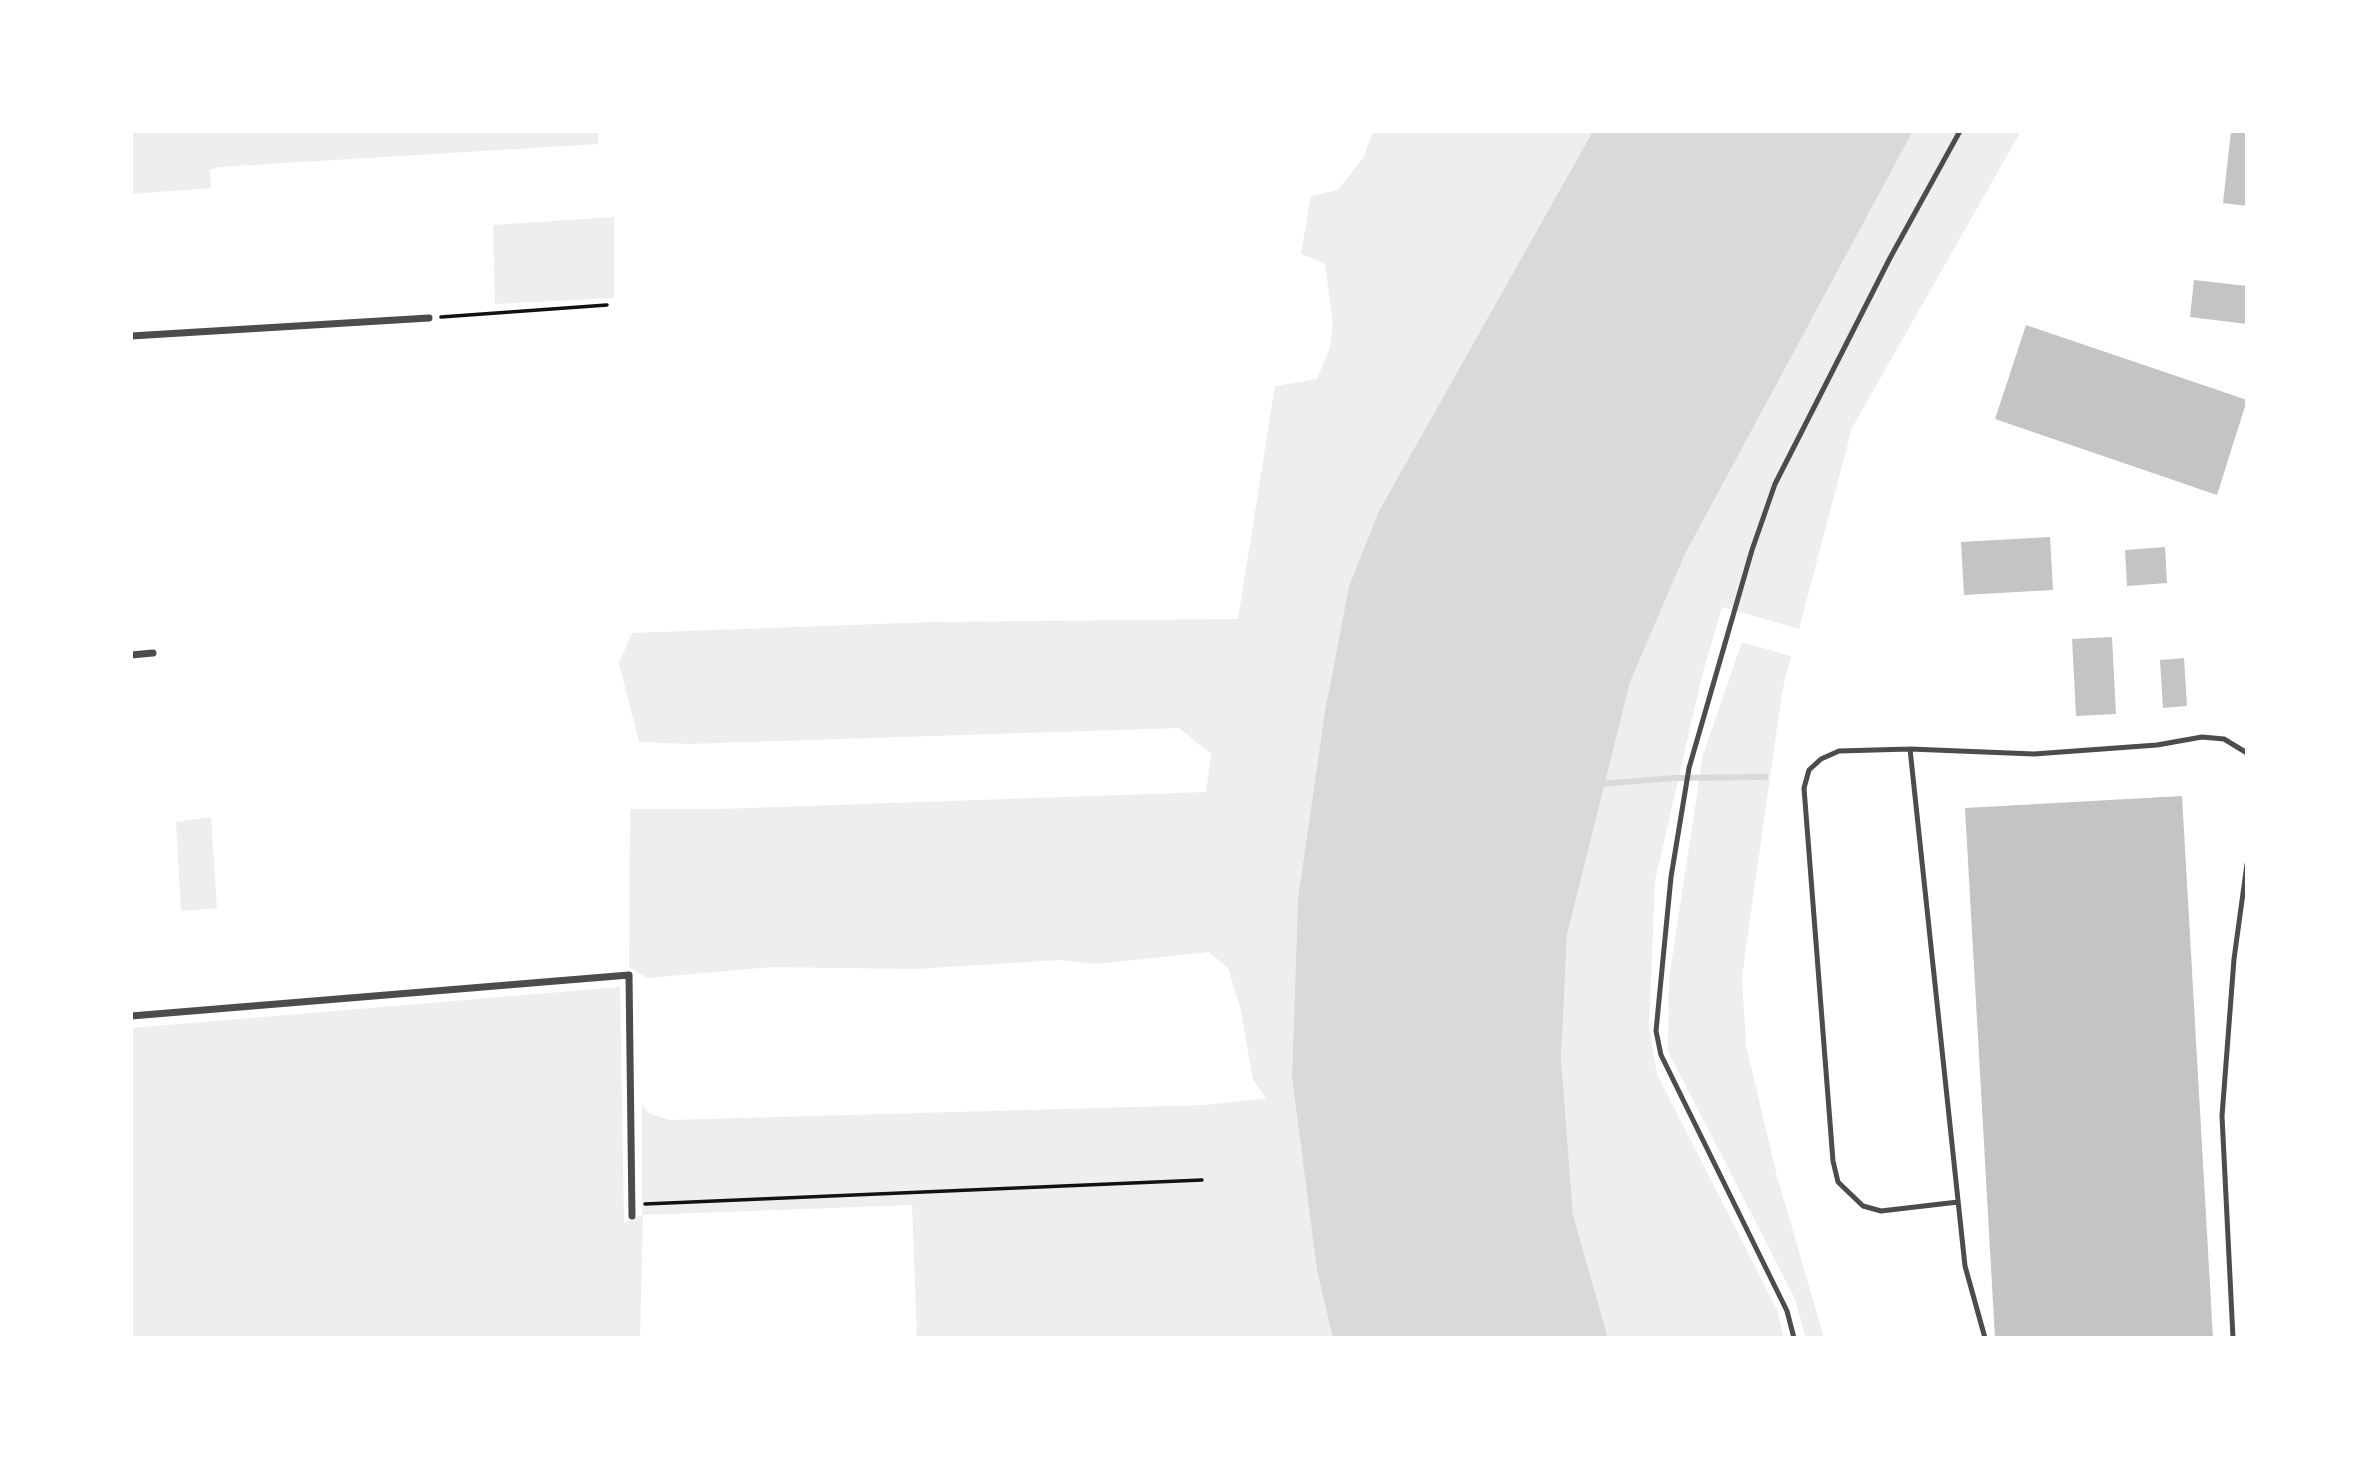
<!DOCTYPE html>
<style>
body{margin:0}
#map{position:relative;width:2378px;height:1469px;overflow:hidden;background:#fff;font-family:"Public Sans",sans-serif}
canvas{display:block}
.frame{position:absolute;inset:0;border:133px solid #fff;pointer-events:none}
</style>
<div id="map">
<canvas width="2378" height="1469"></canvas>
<div class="frame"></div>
</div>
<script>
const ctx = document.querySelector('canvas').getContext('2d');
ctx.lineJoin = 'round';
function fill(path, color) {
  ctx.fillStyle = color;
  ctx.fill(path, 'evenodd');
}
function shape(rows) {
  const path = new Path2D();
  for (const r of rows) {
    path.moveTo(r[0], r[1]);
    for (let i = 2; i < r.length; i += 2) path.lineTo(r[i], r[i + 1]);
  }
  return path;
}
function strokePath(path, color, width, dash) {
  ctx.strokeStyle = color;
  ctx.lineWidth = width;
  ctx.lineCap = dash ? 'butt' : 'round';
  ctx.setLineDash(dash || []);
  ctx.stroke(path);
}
fill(shape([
 [131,131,598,131,598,144,219,167,210,170,211,188,131,194],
 [1373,131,1593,131,1379,511,1349,586,1325,711,1298,898,1292,1077,1317,1271,1333,1338,917,1338,912,1205,643,1215,640,1338,131,1338,131,1028,620,987,624,1223,642,1215,642,1104,648,1113,670,1120,1206,1105,1266,1098,1253,1080,1240,1007,1228,968,1209,952,1096,964,1059,960,915,969,772,967,647,978,629,967,630,809,722,809,1206,792,1211,754,1179,728,687,744,639,742,619,663,632,633,934,622,1238,619,1275,386,1317,379,1329,350,1333,325,1325,264,1301,254,1311,196,1338,190,1363,158],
 [1913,131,2021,131,1852,428,1799,629,1722,607,1703,672,1655,881,1649,1026,1657,1074,1777,1310,1784,1338,1608,1338,1573,1215,1561,1058,1567,935,1630,682,1685,554],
 [614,217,614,298,495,304,493,225],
 [1742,642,1791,656,1782,692,1742,977,1746,1045,1777,1176,1824,1338,1806,1338,1794,1297,1668,1051,1669,978,1703,755],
 [211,817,217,908,181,911,176,822]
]), '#eee');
fill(shape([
 [1593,131,1913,131,1685,554,1630,682,1567,935,1561,1058,1573,1215,1608,1338,1333,1338,1317,1271,1292,1077,1298,898,1325,711,1349,586,1379,511]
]), '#d9d9d9');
strokePath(shape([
 [1599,784,1674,778,1765,777]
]), '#d9d9d9', 6);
fill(shape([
 [2231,131,2247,131,2247,206,2223,203],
 [2194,280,2247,286,2247,324,2190,317],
 [2026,325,2247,400,2217,495,1995,419],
 [2050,537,2053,590,1964,595,1961,542],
 [2165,547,2167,583,2127,586,2125,550],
 [2112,637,2116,714,2076,716,2072,639],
 [2184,658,2187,706,2163,708,2160,660],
 [2182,796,2213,1338,1995,1338,1965,808]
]), '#c4c4c4');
strokePath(shape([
 [441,317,607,305],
 [645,1204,1202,1180]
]), '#111', 3.5);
strokePath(shape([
 [1910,749,1839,751,1821,759,1809,770,1804,788,1833,1161,1838,1182,1863,1206,1881,1211,1958,1202],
 [1794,1338,1787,1311,1661,1055,1656,1031,1671,877,1689,768,1752,550,1775,484,1890,258,1960,131],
 [1985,1338,1965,1266,1910,749,2034,754,2157,745,2202,737,2224,739,2247,753],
 [2233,1338,2222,1116,2234,959,2247,864]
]), '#4c4c4c', 5);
strokePath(shape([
 [131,336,429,318],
 [131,655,153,653],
 [131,1016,629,975,632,1216]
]), '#4c4c4c', 7);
</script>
